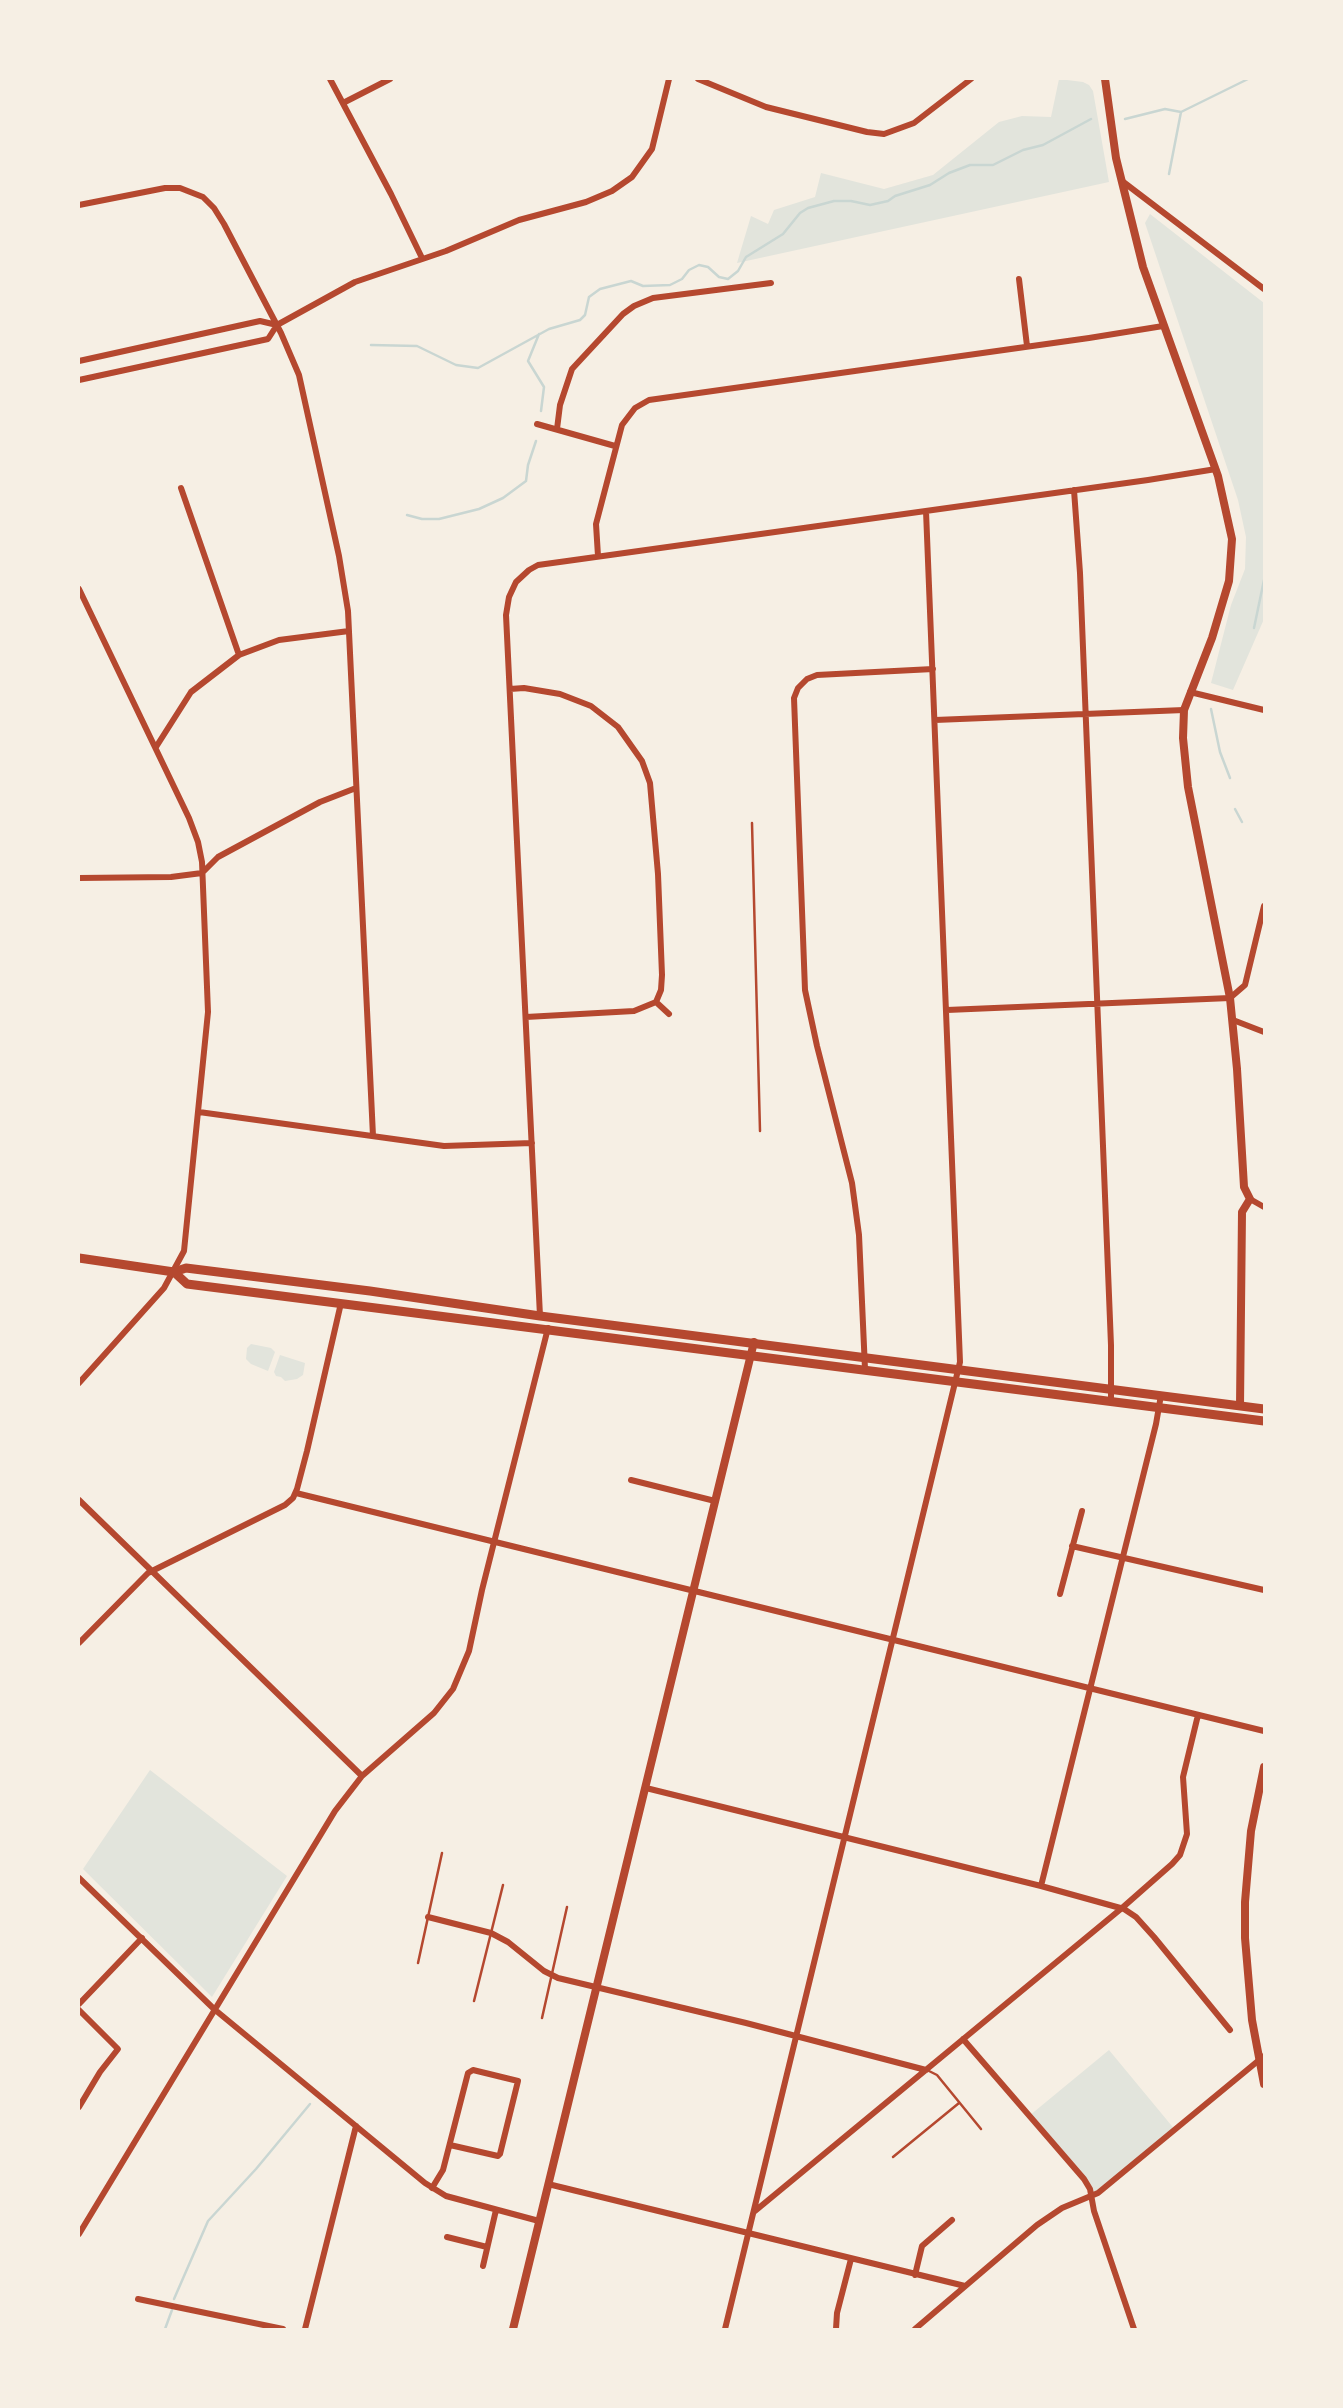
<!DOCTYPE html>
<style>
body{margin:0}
#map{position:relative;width:1343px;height:2408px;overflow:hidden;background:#f6efe4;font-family:Signika,sans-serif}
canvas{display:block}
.frame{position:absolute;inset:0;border:80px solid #f6efe4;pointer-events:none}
</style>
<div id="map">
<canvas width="1343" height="2408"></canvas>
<div class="frame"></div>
</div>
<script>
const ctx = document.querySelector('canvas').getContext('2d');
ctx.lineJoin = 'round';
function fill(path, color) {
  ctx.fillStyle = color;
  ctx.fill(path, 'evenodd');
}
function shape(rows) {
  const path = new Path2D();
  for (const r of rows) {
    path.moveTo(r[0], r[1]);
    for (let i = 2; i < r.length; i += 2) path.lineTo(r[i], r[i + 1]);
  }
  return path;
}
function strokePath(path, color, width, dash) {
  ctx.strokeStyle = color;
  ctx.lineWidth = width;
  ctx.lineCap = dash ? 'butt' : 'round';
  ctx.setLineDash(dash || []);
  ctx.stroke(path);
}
fill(shape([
 [1059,79,1083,82,1089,85,1093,91,1109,182,737,263,751,216,768,224,774,210,815,197,821,173,884,189,933,175,999,122,1022,116,1051,117],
 [1150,214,1264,303,1264,619,1233,690,1211,683,1231,605,1245,569,1246,537,1238,500,1145,223],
 [251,1344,271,1348,275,1352,268,1371,251,1364,246,1359,247,1348],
 [280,1355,305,1363,303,1375,297,1379,285,1381,281,1377,276,1376,274,1372],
 [150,1770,287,1876,212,1997,83,1869],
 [1109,2050,1176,2131,1092,2196,1090,2189,1029,2116]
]), '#e2e4dc');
strokePath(shape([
 [1125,119,1165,109,1181,112,1248,79],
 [1169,174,1181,112],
 [539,334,528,361,544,387,541,411],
 [371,345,417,346,456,365,478,368,549,329,580,320,585,315,589,297,600,289,631,281,643,286,670,285,682,279,689,270,699,265,708,267,719,277,728,279,738,271,746,257,783,234,800,213,808,208,834,201,851,201,870,205,888,201,895,196,930,185,949,173,970,165,993,165,1023,150,1043,145,1091,119],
 [407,515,422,519,439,519,479,509,503,498,526,481,528,465,536,441],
 [1254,628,1264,580],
 [1211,709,1220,752,1230,778],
 [1235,809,1242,822],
 [174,2299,208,2221,256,2169,310,2104],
 [165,2329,172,2310]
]), '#c9d6d2', 2.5);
strokePath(shape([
 [752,823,760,1131],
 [418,1963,442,1853],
 [474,2001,503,1885],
 [542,2018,567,1907],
 [929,2071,937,2075,981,2129],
 [893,2157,959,2103]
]), '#b5482f', 2.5);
strokePath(shape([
 [330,79,391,194,422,258],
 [698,79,766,107,867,132,884,134,914,123,971,79],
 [343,103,390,79],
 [1122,181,1264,289],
 [79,205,165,188,180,188,203,197,214,208,224,224,281,333,299,375,339,556,348,611,373,1136],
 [1019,279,1027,346],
 [79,361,260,321,277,325],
 [79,380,268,339,277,325,355,282,446,251,519,220,586,202,612,191,632,177,652,149,669,79],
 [537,424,615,446],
 [557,429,560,405,572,369,623,314,634,306,653,298,771,283],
 [181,488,239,655],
 [1074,490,1080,573,1111,1345,1111,1399],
 [598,556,596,524,622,425,635,408,649,400,1089,338,1163,326],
 [79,589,189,818,198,842,202,862,208,1012,184,1251,164,1288,79,1383],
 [510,689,524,688,560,694,591,706,618,727,642,761,650,783,658,874,662,975,661,990,656,1002,634,1011,526,1017],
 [1190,692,1264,710],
 [935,720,1184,710],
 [156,747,191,692,239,655,279,640,349,631],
 [79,878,171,877,202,873,218,857,320,802,356,788],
 [656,1002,669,1014],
 [947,1010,1230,998,1245,985,1264,906],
 [1233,1020,1264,1032],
 [199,1112,444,1146,532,1143],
 [1250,1199,1264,1207],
 [540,1316,506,615,509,597,516,582,529,570,538,565,567,561,1148,480,1216,469],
 [865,1369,859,1235,852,1183,817,1046,805,990,794,698,798,688,807,679,817,675,933,669],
 [631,1480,715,1501],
 [296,1493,1264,1731],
 [79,1500,362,1776],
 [1072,1546,1264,1590],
 [1060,1594,1082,1511],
 [79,1643,148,1573,285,1505,293,1498,297,1489,307,1451,341,1303],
 [646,1788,1041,1886,1124,1909,1136,1917,1154,1937,1230,2030],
 [79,1878,214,2009,425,2183,446,2196,539,2221],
 [1041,1886,1156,1424,1161,1395],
 [428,1917,491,1933,508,1942,544,1971,558,1978,746,2023,926,2070],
 [79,2004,142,1938],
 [79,2010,118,2049,100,2072,79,2107],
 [963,2039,1084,2179,1090,2189,1094,2211,1134,2329],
 [548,2184,965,2286],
 [432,2188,443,2170,468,2073,473,2070,518,2081,500,2154,498,2156,450,2145],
 [755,2211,1122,1908,1172,1864,1180,1855,1187,1834,1183,1777,1198,1715],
 [79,2234,335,1811,362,1776,434,1713,453,1689,469,1651,482,1590,548,1328],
 [447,2237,487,2247],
 [483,2266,496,2210],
 [915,2275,922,2246,952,2220],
 [138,2299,283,2329],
 [305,2329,356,2126],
 [725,2329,960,1362,926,511],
 [836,2329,837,2313,851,2259],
 [915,2329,1037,2225,1062,2208,1098,2193,1264,2056]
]), '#b5482f', 6);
strokePath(shape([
 [1105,79,1116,158,1143,267,1218,476,1232,539,1229,581,1212,638,1184,710,1183,738,1188,787,1230,998,1237,1069,1244,1187,1250,1199,1242,1212,1240,1406],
 [1264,1767,1251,1831,1245,1902,1245,1938,1252,2020,1264,2084],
 [513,2329,754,1342]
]), '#b5482f', 8);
strokePath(shape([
 [79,1258,174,1272,186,1268,370,1291,540,1316,1264,1409],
 [174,1272,187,1284,1264,1421]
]), '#b5482f', 9);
</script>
